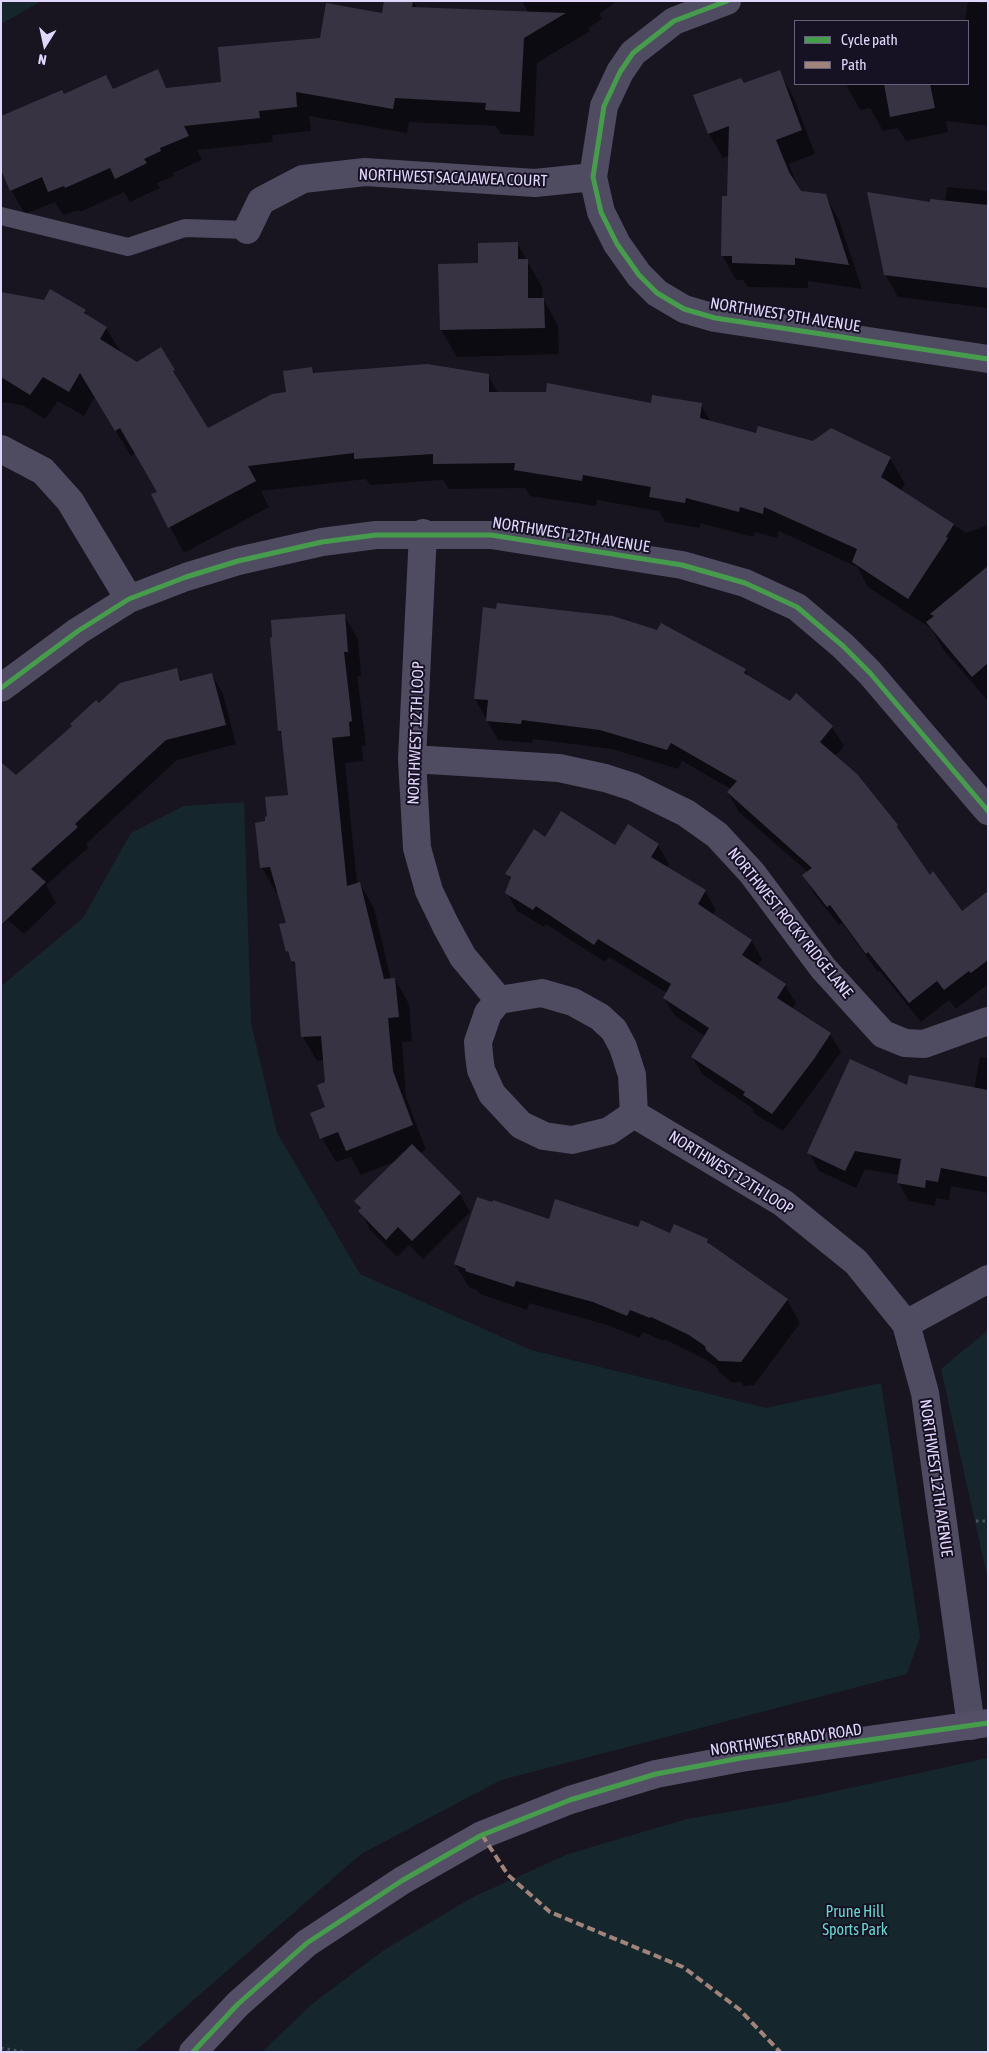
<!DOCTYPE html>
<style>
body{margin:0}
#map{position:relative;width:989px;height:2053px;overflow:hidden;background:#181520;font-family:"Asap Condensed",sans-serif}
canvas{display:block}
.frame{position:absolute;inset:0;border:2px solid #e1d7fc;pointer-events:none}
.legend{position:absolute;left:794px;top:20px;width:175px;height:65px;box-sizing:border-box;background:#171124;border:1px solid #68607a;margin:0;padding:6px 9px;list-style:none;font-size:15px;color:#e1d7fc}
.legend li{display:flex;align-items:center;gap:10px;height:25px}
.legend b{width:25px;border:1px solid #68607a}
.north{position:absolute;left:20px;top:20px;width:50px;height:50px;-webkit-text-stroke:4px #171124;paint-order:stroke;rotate:190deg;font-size:14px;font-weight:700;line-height:20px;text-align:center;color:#e1d7fc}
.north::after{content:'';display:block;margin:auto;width:18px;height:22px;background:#e1d7fc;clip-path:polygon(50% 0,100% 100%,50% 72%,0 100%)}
</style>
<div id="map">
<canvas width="989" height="2053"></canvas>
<div class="frame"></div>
<ul class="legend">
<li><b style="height:6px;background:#469c4c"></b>Cycle path</li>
<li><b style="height:6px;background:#a18479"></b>Path</li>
</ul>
<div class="north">N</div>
</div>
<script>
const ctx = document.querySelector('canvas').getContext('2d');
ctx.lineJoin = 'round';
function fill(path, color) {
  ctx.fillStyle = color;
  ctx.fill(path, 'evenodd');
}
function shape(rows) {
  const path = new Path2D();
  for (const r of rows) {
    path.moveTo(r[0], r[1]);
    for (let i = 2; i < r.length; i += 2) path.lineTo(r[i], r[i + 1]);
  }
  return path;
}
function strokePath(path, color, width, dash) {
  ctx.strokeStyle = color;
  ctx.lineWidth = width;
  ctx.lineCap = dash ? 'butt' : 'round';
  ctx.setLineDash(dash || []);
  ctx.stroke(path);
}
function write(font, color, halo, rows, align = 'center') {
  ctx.font = font + ' "Asap Condensed",sans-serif';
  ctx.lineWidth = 4;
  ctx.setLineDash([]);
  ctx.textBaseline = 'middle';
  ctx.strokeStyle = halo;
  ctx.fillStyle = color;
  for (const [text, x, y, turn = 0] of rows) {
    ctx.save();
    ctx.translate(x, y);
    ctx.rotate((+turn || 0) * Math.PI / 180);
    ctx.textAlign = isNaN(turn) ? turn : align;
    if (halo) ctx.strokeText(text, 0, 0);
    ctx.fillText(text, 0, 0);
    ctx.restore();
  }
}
fill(shape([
 [1,1,42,1,1,24],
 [244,802,251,1023,277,1133,360,1274,531,1350,766,1408,881,1383,920,1637,907,1674,501,1780,361,1854,134,2052,1,2052,1,986,83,918,131,833,184,806],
 [988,1330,988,1580,941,1369],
 [988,1758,988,2052,262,2052,312,2004,384,1950,473,1897,568,1854,687,1819,781,1803]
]), '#15272c');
fill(shape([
 [385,1,413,1,417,8,528,12,522,1,617,1,599,14,602,19,588,28,590,31,537,63,534,136,501,134,496,126,409,122,407,133,309,116,311,131,272,135,273,142,197,150,202,160,173,173,174,176,157,183,160,188,130,202,124,192,80,212,79,210,63,215,55,202,25,214,11,190,64,96,114,90,157,71,167,89,222,83,321,39,383,15],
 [968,1,988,4,988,126,946,121,948,132,906,141,898,128,883,131,870,108,860,110,846,84,968,84,968,21,965,21],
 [779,72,793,96,815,154,789,164,799,191,825,195,839,220,862,289,808,281,808,288,748,287,743,280,736,280,722,255,729,198,729,155,723,158,709,134,744,84],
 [947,187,988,191,988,308,898,297,885,274,931,203,945,201],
 [517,243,542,287,543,298,558,326,559,354,457,357,441,330,479,264],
 [1,294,85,311,88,317,106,328,122,354,137,363,161,349,207,430,287,393,311,368,315,374,488,375,498,393,652,405,701,405,711,422,757,434,813,442,890,458,905,484,901,491,966,533,988,525,988,701,942,648,932,629,868,587,857,567,779,531,777,538,755,532,753,537,700,523,700,528,665,522,659,511,597,500,596,506,530,496,525,488,449,489,443,480,370,485,366,479,261,491,269,507,184,553,153,495,159,492,135,453,131,456,95,397,84,416,58,401,45,419,22,405,1,402],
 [344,615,358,639,361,676,357,676,366,745,362,746,363,761,345,763,357,884,360,884,374,908,391,980,395,979,409,1004,412,1041,402,1042,406,1097,426,1150,419,1153,460,1194,470,1212,423,1259,409,1245,397,1257,370,1230,356,1201,396,1161,361,1175,351,1157,336,1162,322,1138,326,1108,325,1060,317,1061,303,1037,297,970,287,951,287,924,278,892,276,892,262,868,267,823,289,796,283,737,279,731],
 [176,669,183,682,212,674,223,694,236,744,177,760,102,829,86,844,88,848,46,885,56,903,24,934,8,920,1,926,1,786,16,777,99,705],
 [745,670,749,677,790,702,796,695,832,727,844,746,835,756,897,826,929,877,962,913,988,912,988,984,956,1009,949,1000,921,1022,880,971,878,972,842,923,839,925,815,895,804,876,808,872,739,812,728,793,731,789,682,761,678,769,612,749,533,739,532,743,498,740,475,699],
 [628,826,658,845,669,864,666,868,705,891,716,910,712,915,751,940,762,959,757,967,785,985,796,1003,792,1009,830,1034,841,1052,783,1131,755,1114,751,1107,703,1075,692,1057,705,1036,675,1016,664,998,667,993,609,957,605,962,546,924,544,927,517,911,507,892,511,881,507,874,545,838,615,847],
 [980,1057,988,1058,988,1193,951,1186,949,1200,936,1198,935,1206,909,1201,898,1182,899,1175,865,1169,856,1188,819,1171,809,1152,908,1087,974,1089],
 [550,1220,639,1228,707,1240,711,1246,787,1300,800,1323,754,1385,744,1386,740,1382,733,1383,720,1373,716,1366,703,1358,664,1339,663,1341,643,1332,640,1338,607,1325,529,1303,527,1310,480,1294,478,1291,469,1287,455,1264]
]), '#0007');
fill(shape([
 [384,1,413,1,412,7,566,13,524,38,520,112,485,110,486,103,395,98,393,109,296,92,297,107,259,111,260,118,184,126,189,136,160,148,161,151,144,159,147,163,115,179,110,168,65,188,64,186,48,192,42,177,10,191,1,170,1,116,62,90,64,94,106,75,113,89,158,69,166,88,221,82,218,47,320,38,326,3,382,13],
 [780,70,802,130,776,140,789,172,801,191,826,194,849,265,795,258,795,265,732,263,732,256,721,256,722,196,727,196,729,126,708,134,693,95,741,78,744,83],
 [884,84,930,84,935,108,890,117],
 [867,192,930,202,930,199,988,205,988,288,884,275],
 [518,242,518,259,528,259,528,298,544,298,545,328,440,330,438,264,478,263,478,243],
 [50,289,86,310,84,313,107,327,100,339,137,362,161,347,175,370,173,371,208,428,272,394,286,392,283,371,312,367,313,373,427,364,489,374,489,392,546,392,547,383,651,403,652,395,702,403,700,418,756,433,758,426,813,441,831,428,891,457,881,477,954,524,946,537,948,538,908,599,852,562,857,549,764,507,763,514,740,507,739,512,686,498,685,503,649,497,651,487,583,475,582,481,514,470,515,463,433,464,433,454,354,459,354,453,248,466,256,481,168,528,151,494,157,492,120,428,115,431,80,373,69,392,43,377,30,395,1,377,1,292,44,300],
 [988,566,988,663,972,677,926,622,934,616,930,614],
 [497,603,613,616,657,630,661,623,746,669,744,673,790,701,796,693,833,726,820,742,857,774,898,825,897,827,930,875,933,871,962,911,988,891,988,960,971,973,969,971,944,990,937,981,909,1003,868,952,866,954,830,905,827,907,802,875,812,868,727,792,737,781,671,743,667,750,600,730,522,720,521,724,486,721,488,700,474,699,483,607,496,609],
 [345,614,348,652,344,652,352,721,349,722,350,736,332,738,347,886,360,882,384,979,395,978,399,1017,388,1018,393,1071,413,1125,346,1151,338,1132,320,1139,310,1113,325,1107,317,1085,325,1082,321,1036,301,1037,295,962,291,961,288,951,286,952,279,924,286,923,270,867,260,868,255,823,265,821,265,817,267,816,265,797,288,795,281,731,278,731,270,638,272,637,271,620],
 [177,668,180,681,212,673,226,725,166,740,91,809,75,824,78,827,31,869,46,882,1,925,1,762,16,775,72,726,70,724,96,700,99,703,120,683],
 [561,811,615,845,628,824,659,844,651,857,706,890,698,904,752,940,742,955,786,984,777,998,831,1033,814,1059,772,1114,743,1095,745,1092,691,1057,709,1028,663,998,671,984,598,939,594,945,536,906,533,910,505,893,511,877,505,874,534,829,545,837],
 [850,1059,907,1085,909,1075,988,1090,988,1177,941,1168,938,1182,926,1180,925,1188,897,1183,901,1159,855,1151,845,1171,807,1153],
 [412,1144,461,1193,412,1241,398,1227,386,1240,358,1211,361,1208,354,1201],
 [477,1197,492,1202,493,1200,549,1219,555,1199,638,1227,641,1220,670,1233,674,1224,708,1239,707,1242,788,1299,741,1362,719,1361,706,1350,705,1346,689,1335,651,1317,650,1318,630,1310,627,1316,593,1302,516,1281,514,1287,465,1271,466,1269,454,1264]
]), '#383342');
strokePath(shape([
 [976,1521,988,1521],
 [1,2048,25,2052]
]), '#4b5260', 3, [2.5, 4]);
strokePath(shape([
 [1,216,128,247,185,228,247,230]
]), '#4f4b60', 18);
strokePath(shape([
 [727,1,674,21,633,53,620,72,604,106,593,177,601,212,617,244,639,275,657,293,684,309,715,318,988,359],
 [247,230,261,201,303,179,365,172,535,183,593,177],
 [1,449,43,471,70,501,129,599],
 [423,533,412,759,417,848,429,891,446,926,463,957,499,1000],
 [1,688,78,631,129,599,186,577,238,561,322,542,376,535,491,535,682,565,745,583,797,607,843,646,870,673,988,811],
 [412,759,559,768,605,778,633,787,686,813,717,835,752,873,823,968,883,1034,905,1043,924,1044,988,1021],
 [542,993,573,1002,600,1017,614,1030,623,1047,632,1075,634,1114,609,1131,572,1140,544,1136,521,1125,492,1094,481,1070,479,1055,478,1042,488,1013,499,1000,542,993],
 [634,1114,783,1203,856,1262,906,1324],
 [971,1726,925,1393,906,1324,988,1279]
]), '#4f4b60', 28);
strokePath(shape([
 [193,2052,238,2004,307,1943,403,1880,482,1835,570,1800,656,1774,741,1758,988,1723]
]), '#544f66', 28);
strokePath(shape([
 [482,1835,508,1875,550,1912,683,1967,739,2009,780,2052]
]), '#a18479', 4, [8, 4]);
strokePath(shape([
 [727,1,674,21,633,53,620,72,604,106,593,177,601,212,617,244,639,275,657,293,684,309,715,318,988,359],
 [1,688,78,631,129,599,186,577,238,561,322,542,376,535,491,535,682,565,745,583,797,607,843,646,870,673,988,811],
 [193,2052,238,2004,307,1943,403,1880,482,1835,570,1800,656,1774,741,1758,988,1723]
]), '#469c4c', 5);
write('16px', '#e1d7fc', '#171124', [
 ["NORTHWEST SACAJAWEA COURT",453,178,2],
 ["NORTHWEST 9TH AVENUE",785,315,9],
 ["NORTHWEST 12TH AVENUE",571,535,9],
 ["NORTHWEST 12TH LOOP",416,733,-88],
 ["NORTHWEST ROCKY RIDGE LANE",790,923,51],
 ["NORTHWEST 12TH LOOP",731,1173,32],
 ["NORTHWEST 12TH AVENUE",936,1478,82],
 ["NORTHWEST BRADY ROAD",786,1740,-8]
]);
write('16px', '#68d6cd', '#171124', [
 ["Prune Hill",855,1912],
 ["Sports Park",855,1930]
]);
</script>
